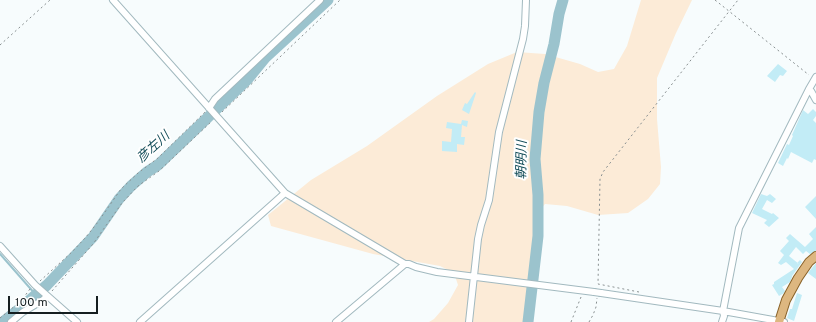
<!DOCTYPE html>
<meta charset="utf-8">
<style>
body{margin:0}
#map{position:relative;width:816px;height:322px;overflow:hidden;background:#f7fcfd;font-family:Overpass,sans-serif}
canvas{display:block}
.scale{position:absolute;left:8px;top:296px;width:90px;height:18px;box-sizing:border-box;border:2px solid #151e20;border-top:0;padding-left:5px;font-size:12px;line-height:14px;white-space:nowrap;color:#151e20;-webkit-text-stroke:3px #fff;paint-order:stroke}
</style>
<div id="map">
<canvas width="816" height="322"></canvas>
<div class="scale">100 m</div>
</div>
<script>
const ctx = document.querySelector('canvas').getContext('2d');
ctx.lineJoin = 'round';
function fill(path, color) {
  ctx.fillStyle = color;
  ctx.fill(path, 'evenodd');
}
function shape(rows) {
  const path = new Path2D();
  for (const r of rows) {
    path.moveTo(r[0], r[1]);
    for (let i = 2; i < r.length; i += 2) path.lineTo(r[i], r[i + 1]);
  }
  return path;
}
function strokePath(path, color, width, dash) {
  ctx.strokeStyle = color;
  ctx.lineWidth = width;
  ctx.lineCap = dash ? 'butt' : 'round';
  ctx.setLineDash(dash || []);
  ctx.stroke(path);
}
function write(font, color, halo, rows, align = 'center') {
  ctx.font = font + ' Overpass,"Noto Sans JP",sans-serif';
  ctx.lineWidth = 4;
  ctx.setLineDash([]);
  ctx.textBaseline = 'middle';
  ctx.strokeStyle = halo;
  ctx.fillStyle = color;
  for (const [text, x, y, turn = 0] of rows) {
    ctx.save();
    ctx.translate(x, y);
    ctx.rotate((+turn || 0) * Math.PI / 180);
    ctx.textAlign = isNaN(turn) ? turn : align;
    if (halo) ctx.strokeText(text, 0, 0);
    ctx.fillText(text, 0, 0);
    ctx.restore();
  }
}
fill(shape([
 [641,0,692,0,676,33,657,78,657,119,661,167,660,184,648,199,628,213,598,215,567,206,545,204,538,213,532,244,534,266,528,322,429,322,434,319,448,303,458,285,454,273,440,266,373,254,271,226,268,215,311,180,367,146,437,96,488,64,517,52,545,54,580,64,598,72,614,69,627,46]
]), '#fcebd7');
strokePath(shape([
 [0,254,36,295]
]), '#9bc3cd', 2);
strokePath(shape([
 [3,322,23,306,47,285,93,237,119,199,131,186,147,172,158,165,247,80,265,58,328,0],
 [528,322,538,236,538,195,535,159,539,112,544,83,554,44,559,14,563,0]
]), '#9bc3cd', 11);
fill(shape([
 [778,64,787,71,783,76,780,75,775,82,767,76],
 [475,92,476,93,469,114,462,110,465,103,467,104],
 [813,109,816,112,816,116,813,120,816,123,816,160,814,159,812,163,791,152,788,159,787,158,783,166,778,163,787,144,789,145,793,136,792,135,803,110,808,114],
 [462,120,468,121,467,127,462,125,461,137,465,137,464,145,457,144,457,152,442,151,442,141,451,142,452,129,446,128,447,122,461,124],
 [761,194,767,196,770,194,776,199,772,203,767,200,762,209,772,214,773,213,779,218,769,227,764,223,767,220,752,213],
 [816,196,816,219,805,207],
 [816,227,816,251,810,254,806,251,803,254,796,247,789,256,799,264,797,263,800,260,802,262,792,276,792,277,790,282,782,287,785,291,784,293,779,296,772,285,774,284,774,282,794,269,786,262,781,265,778,263,784,255,780,251,789,241,786,238,790,234,805,247,813,239,809,234],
 [816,263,816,279,808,273],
 [797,293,802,295,794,321,787,318,790,309,792,309]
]), '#c2ecf6');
const minor = shape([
 [113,0,285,193,405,264,409,264,416,267,437,272,594,292],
 [809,89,811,91,816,100],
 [209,108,215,99,320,0],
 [0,246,35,285,77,322],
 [601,293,723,311,784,322],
 [11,322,23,312,43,300,47,296],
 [140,322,285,193],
 [336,322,405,264],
 [469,322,478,239,481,225,489,200,499,132,523,39,525,26,526,0],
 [722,322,724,316,723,311,739,228,809,89,816,77]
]);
const major = shape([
 [779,322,786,300,798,278,809,262,816,256]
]);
strokePath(minor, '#a2b9bf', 8);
strokePath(major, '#896228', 10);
strokePath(shape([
 [715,0,809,75],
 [0,45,50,0],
 [222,112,340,0],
 [40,281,72,252,86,237,98,222,121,189,138,173,158,158,205,112],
 [52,291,93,244,122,203,138,186,159,171,212,121],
 [639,292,598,284,600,179,603,172,738,0],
 [0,318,21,301,30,289],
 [571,322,581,297],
 [589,322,593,315,596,307,597,298]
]), '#888f90', 1, [2, 3]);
strokePath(minor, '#fff', 6);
strokePath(major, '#ddb780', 8);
const minorBridge = shape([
 [594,292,601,293]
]);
strokePath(minorBridge, '#a2b9bf', 8, []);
strokePath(minorBridge, '#fff', 6);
write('italic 13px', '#124c58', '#fff', [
 ["彦左川",154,148,-42],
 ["朝明川",523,160,-89]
]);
</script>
